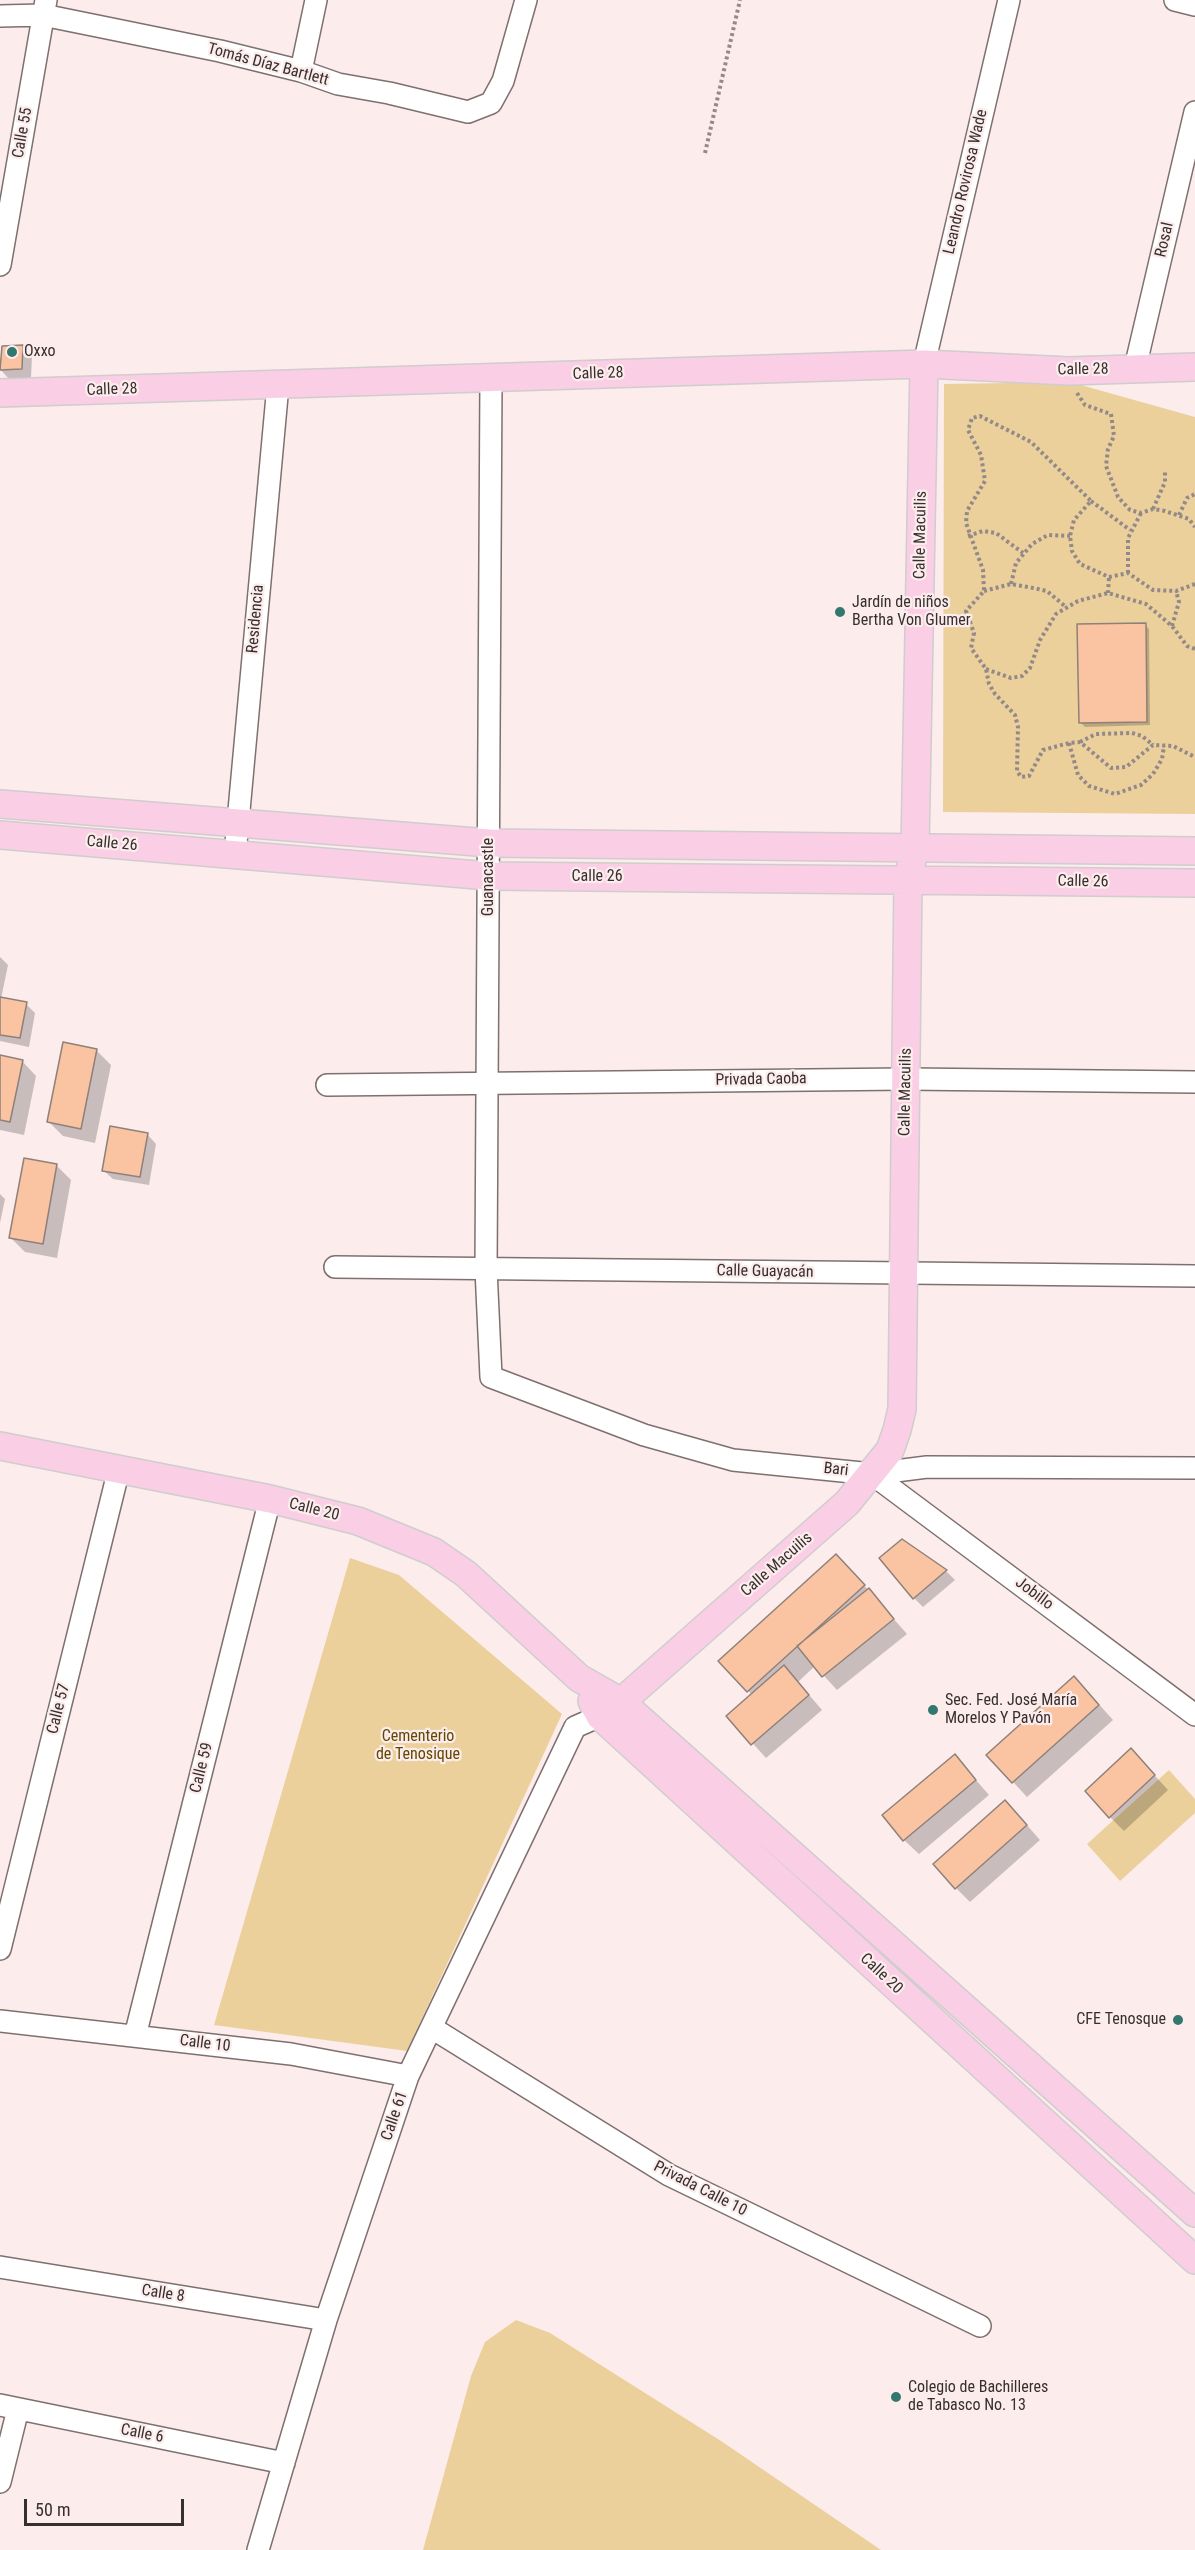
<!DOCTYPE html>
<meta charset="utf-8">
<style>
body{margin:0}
#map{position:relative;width:1195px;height:2550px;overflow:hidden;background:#fceceb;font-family:"Roboto Condensed",sans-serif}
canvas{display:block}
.scale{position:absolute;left:24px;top:2499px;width:160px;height:27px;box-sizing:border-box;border:3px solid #352f2f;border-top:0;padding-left:8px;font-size:18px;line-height:21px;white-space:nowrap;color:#352f2f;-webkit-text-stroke:4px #fceceb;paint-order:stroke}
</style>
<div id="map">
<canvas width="1195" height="2550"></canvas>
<div class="scale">50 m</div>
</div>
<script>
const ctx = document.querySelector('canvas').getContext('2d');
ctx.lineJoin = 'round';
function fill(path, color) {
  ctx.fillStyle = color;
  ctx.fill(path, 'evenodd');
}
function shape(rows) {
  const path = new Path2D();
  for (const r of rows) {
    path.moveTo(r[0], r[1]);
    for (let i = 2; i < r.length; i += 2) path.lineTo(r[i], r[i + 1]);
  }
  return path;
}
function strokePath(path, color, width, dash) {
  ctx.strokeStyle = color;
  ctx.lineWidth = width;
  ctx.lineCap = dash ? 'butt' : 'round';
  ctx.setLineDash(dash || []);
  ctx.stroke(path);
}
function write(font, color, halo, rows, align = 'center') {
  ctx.font = font + ' "Roboto Condensed",sans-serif';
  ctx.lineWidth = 4.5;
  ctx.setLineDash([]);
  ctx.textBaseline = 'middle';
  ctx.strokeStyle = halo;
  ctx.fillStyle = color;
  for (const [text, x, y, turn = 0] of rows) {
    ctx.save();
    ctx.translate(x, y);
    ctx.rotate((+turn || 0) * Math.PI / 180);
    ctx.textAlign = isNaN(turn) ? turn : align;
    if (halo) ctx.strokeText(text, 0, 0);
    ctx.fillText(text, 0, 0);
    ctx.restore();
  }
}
fill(shape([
 [1070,382,1195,417,1195,814,943,812,944,384],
 [350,1558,399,1575,562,1714,407,2051,214,2025],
 [1169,1770,1195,1799,1195,1813,1120,1881,1087,1844],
 [516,2320,550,2333,721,2441,881,2550,423,2550,471,2376,485,2342]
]), '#ebd09b');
fill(shape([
 [23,347,32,356,31,378,9,379,0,369,3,348],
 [1145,625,1149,629,1150,725,1085,727,1080,722],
 [0,957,8,965,1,999,26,1004,35,1013,29,1047,0,1041],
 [96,1050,111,1065,95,1143,63,1136,49,1122],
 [0,1057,22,1061,36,1076,24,1135,0,1130],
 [147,1134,156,1144,149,1185,113,1179,103,1170],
 [57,1166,71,1180,57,1258,25,1252,11,1238],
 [0,1194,5,1199,0,1223],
 [946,1571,955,1580,923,1607,914,1598],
 [855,1575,907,1634,837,1690,815,1666,798,1682,822,1710,766,1758,728,1716,752,1695,721,1661],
 [1088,1692,1113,1720,1027,1797,988,1755],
 [955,1756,989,1795,919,1854,904,1840],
 [1145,1765,1168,1790,1124,1831,1110,1817],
 [1019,1816,1040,1840,970,1902,956,1888]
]), '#0003');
const building = shape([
 [23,345,22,369,0,370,2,346,23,345],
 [1146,623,1147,722,1079,723,1077,624,1146,623],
 [0,997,27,1002,20,1038,0,1035,0,997],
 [63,1042,97,1049,81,1129,47,1122,63,1042],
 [0,1055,23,1060,10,1122,0,1120,0,1055],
 [110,1126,148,1133,140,1177,102,1171,110,1126],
 [24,1158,57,1164,43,1244,9,1238,24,1158],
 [902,1539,947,1570,913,1599,879,1558,902,1539],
 [836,1554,865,1585,747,1692,718,1661,836,1554],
 [869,1588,894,1619,822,1677,797,1646,869,1588],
 [784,1665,809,1695,751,1745,726,1716,784,1665],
 [1074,1676,1099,1705,1012,1783,986,1755,1074,1676],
 [1131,1748,1155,1775,1109,1818,1085,1791,1131,1748],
 [955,1754,976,1780,903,1841,882,1815,955,1754],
 [1005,1800,1027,1825,955,1889,933,1864,1005,1800]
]);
fill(building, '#fac3a2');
strokePath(building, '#8e817a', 1.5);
const minor = shape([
 [1175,0,1195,5],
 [0,16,43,15,220,51,301,71,338,84,389,93,468,112,491,103,503,81,526,0],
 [301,71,316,0],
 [0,265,46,0],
 [924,364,1009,0],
 [1135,368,1195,112],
 [491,378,486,1269,491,1377,644,1435,733,1460,872,1474,927,1467,1195,1468],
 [235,854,278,385],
 [327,1085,906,1079,1195,1082],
 [335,1267,1195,1276],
 [872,1474,1195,1715],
 [0,1949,119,1469],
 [0,2021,291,2054,408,2076],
 [432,2028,669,2175,980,2326],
 [135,2036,270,1499],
 [0,2267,326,2320],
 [0,2405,284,2463],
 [0,2482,18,2409],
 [258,2550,326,2320,408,2076,575,1727,600,1716]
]);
const major = shape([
 [0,393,924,364,1069,371,1195,367],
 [0,804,489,843,1195,851],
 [0,835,489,876,1195,883],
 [0,1446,270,1499,358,1521,434,1552,466,1574,579,1678,621,1702,1195,2213],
 [592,1701,600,1716,1195,2260],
 [600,1716,621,1702,847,1503,890,1450,897,1430,902,1409,908,879,915,848,924,364]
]);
strokePath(minor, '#7e706f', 24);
strokePath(major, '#cfcdcd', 30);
strokePath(shape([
 [705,153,740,0],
 [1077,393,1085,405,1111,414,1114,436,1108,449,1106,466,1118,497,1130,510,1141,513,1153,509,1165,511,1189,519,1195,527],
 [1091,501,1130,530],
 [1153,509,1165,482,1165,470],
 [1179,515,1187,498,1195,494],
 [968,536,983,531,996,533,1023,553],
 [1128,573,1128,538,1141,513],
 [1011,584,1016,563,1032,544,1048,535,1070,536],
 [1195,584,1176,591,1153,590,1128,573,1109,577,1080,564,1072,551,1070,536,1074,520,1091,501,1031,442,980,416,972,418,968,430,981,455,985,481,967,511,966,523,983,570,984,591,966,611,974,633,971,648,986,669,989,684,995,694,1015,715,1018,727,1017,771,1021,777,1029,776,1043,750,1069,743,1080,742,1111,768,1126,767,1153,745,1173,746,1195,757],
 [984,591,1011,584,1033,588,1047,591,1066,607],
 [1108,593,1109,577],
 [1172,626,1179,602,1176,591],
 [986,669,1011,678,1022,676,1030,668,1040,640,1056,614,1078,601,1108,593,1146,604,1172,626,1187,646,1195,649],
 [1080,742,1096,734,1132,733,1142,736,1153,745],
 [1069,743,1078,775,1089,786,1115,794,1141,785,1153,774,1162,759,1164,746]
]), '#948989', 4, [3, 3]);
strokePath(minor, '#fff', 21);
strokePath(major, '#facee5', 27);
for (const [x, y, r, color] of [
 [12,352,6,"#33786f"],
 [840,612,6,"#33786f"],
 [933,1710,6,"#33786f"],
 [1178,2020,6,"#33786f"],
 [896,2397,6,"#33786f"]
]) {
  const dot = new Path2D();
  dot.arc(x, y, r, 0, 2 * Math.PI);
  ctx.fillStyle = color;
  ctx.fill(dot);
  strokePath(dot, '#fceceb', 2);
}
write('16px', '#352f2f', '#fceceb', [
 ["Tomás Díaz Bartlett",268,65,15],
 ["Calle 55",23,133,-80],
 ["Leandro Rovirosa Wade",966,182,-77],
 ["Rosal",1165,240,-77],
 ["Calle 28",1083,370,-1],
 ["Calle 28",598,374,-2],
 ["Calle 28",112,390,-2],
 ["Calle Macuilis",921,535,-89],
 ["Residencia",256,619,-85],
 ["Calle 26",112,844,5],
 ["Guanacastle",489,877,-90],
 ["Calle 26",597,877],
 ["Calle 26",1083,882,1],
 ["Privada Caoba",761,1080,-1],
 ["Calle Macuilis",906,1092,-89],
 ["Calle Guayacán",765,1272,1],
 ["Bari",836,1470,6],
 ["Calle 20",314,1510,14],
 ["Calle Macuilis",777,1565,-41],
 ["Jobillo",1034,1594,37],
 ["Calle 57",59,1709,-76],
 ["Calle 59",202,1768,-76],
 ["Calle 20",881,1974,43],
 ["Calle 10",205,2044,7],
 ["Calle 61",395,2116,-71],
 ["Privada Calle 10",700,2189,27],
 ["Calle 8",163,2294,9],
 ["Calle 6",142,2434,11]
]);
write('16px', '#352f2f', '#fceceb', [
 ["Oxxo",24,352],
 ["Jardín de niños",852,603],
 ["Bertha Von Glumer",852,621],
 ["Sec. Fed. José María",945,1701],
 ["Morelos Y Pavón",945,1719],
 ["CFE Tenosque",1166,2020,"right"],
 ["Colegio de Bachilleres",908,2388],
 ["de Tabasco No. 13",908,2406]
], 'left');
write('16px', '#614700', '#fceceb', [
 ["Cementerio",418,1737],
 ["de Tenosique",418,1755]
]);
</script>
